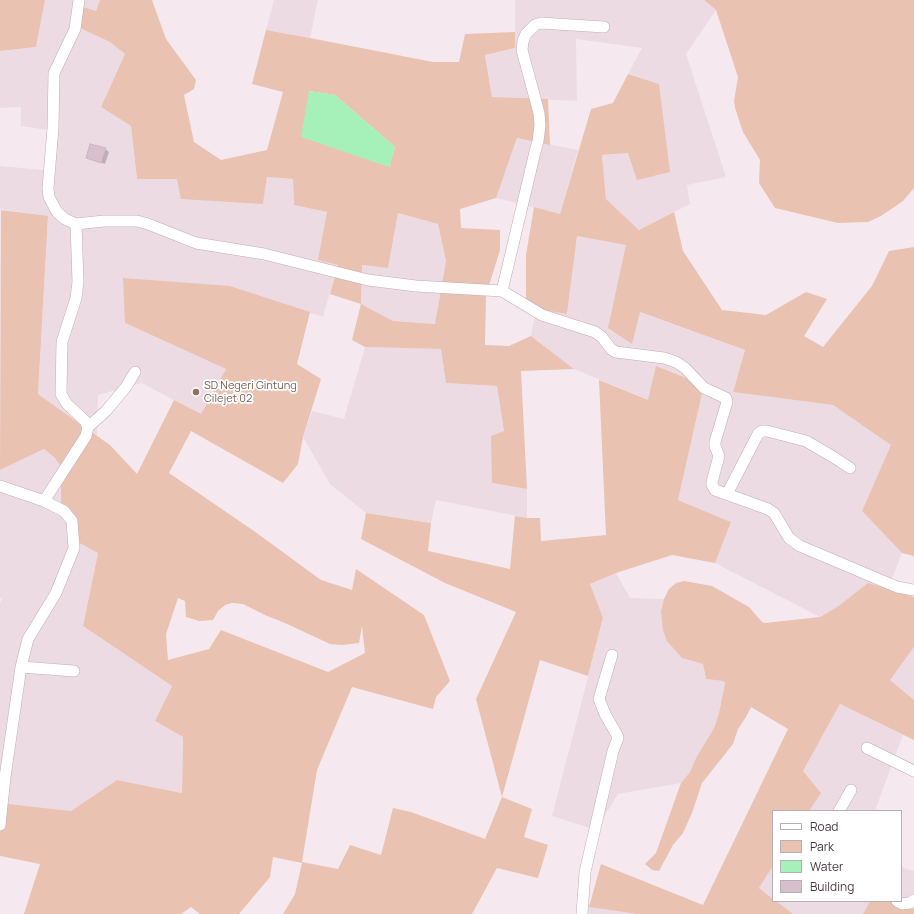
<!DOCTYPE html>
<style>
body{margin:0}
#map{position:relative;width:914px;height:914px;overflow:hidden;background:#f5e9ef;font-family:Manrope,sans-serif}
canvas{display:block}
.legend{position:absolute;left:772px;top:810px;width:130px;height:92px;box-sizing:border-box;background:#fff;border:1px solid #b6afb3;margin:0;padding:5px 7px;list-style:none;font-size:12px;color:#493741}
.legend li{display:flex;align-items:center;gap:8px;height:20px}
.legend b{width:20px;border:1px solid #b6afb3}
</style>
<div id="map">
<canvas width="914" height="914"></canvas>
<ul class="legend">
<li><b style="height:5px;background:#fff"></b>Road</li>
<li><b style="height:11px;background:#e9c2b2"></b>Park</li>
<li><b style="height:11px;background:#a6f1b9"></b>Water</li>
<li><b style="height:11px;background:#d7bfcc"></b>Building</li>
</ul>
</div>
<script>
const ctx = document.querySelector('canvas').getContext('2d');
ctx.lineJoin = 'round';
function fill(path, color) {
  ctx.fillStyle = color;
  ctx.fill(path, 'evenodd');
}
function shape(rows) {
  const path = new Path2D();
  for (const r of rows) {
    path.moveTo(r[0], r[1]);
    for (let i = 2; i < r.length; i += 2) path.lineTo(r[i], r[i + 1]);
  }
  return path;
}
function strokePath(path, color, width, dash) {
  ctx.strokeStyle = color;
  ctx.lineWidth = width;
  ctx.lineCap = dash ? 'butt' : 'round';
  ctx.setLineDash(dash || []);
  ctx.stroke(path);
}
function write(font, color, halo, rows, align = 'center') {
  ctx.font = font + ' Manrope,sans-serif';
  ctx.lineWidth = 3.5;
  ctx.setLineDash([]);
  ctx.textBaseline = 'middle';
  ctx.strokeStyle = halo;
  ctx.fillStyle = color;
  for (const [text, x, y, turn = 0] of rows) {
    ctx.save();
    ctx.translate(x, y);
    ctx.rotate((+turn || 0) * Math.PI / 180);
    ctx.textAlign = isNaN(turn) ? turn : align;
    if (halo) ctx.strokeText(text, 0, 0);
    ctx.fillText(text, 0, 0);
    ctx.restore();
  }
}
fill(shape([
 [45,0,100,0,96,11,80,28,111,42,125,54,101,107,131,126,137,179,177,178,263,204,267,177,293,179,294,205,327,212,338,264,323,317,230,286,125,323,226,369,201,415,142,383,98,395,97,435,38,394,48,217,0,209,0,166,44,170,48,130,21,126,21,107,0,108,0,51,36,47],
 [274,0,318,0,310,38,266,30],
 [515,0,704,0,716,10,686,54,726,177,687,185,690,204,639,230,606,199,602,155,628,153,659,84,628,74,642,48,576,39,577,101,492,97,485,55,515,48],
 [517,138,578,150,560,214,496,198],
 [398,213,438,224,446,261,435,324,393,321,361,304,362,265,388,268],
 [577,236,627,245,639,312,745,350,733,392,833,405,892,445,862,511,902,553,888,589,840,605,820,617,715,563,731,522,678,500,704,385,648,400,574,369,531,336,536,309,567,314],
 [365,347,441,349,446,383,497,386,504,431,492,483,527,489,527,518,436,500,431,523,366,513,330,484,303,437,312,411,344,419],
 [44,449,55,458,61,467,98,553,83,626,172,686,155,721,183,737,182,793,117,780,71,811,0,803,0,603,2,598,0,598,0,470],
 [616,573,630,598,664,599,661,611,682,658,703,664,706,679,725,681,725,683,719,713,714,728,696,758,690,772,681,783,618,794,596,830,552,816,603,619,590,584],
 [914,647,914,700,890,680],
 [840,704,903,735,875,811,809,811,820,793,803,771],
 [773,866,773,899,759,888],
 [901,866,906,869,914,871,914,909,893,901,901,901],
 [776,901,870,901,863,914,793,914],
 [589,907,637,914,587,914]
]), '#eddbe4');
fill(shape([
 [0,0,45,0,36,47,0,51],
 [100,0,152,0,166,39,196,80,194,89,184,95,194,142,221,160,267,150,283,92,252,84,266,30,310,38,433,62,459,62,465,34,515,32,515,48,485,55,492,97,548,99,550,145,517,138,496,198,460,209,461,228,500,230,500,250,486,295,485,345,509,346,531,336,574,369,521,371,527,489,492,483,491,436,504,431,497,386,446,383,441,349,365,347,352,340,361,304,330,294,338,265,318,260,327,212,294,205,293,179,267,177,263,204,181,199,177,179,137,179,131,126,101,107,125,54,110,42,80,28,83,7,96,11],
 [309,91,335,95,395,147,389,167],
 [398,213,438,224,446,261,435,324,393,321,361,304,362,265,388,268],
 [704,0,914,0,914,188,903,201,881,216,868,222,838,223,775,208,759,183,760,160,743,132,735,108,734,101,738,77,716,10],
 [628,74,659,84,670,172,637,180,628,153,602,155,606,199,639,230,674,212,683,251,722,310,766,315,806,292,827,299,804,336,823,347,872,286,889,251,914,247,914,556,902,553,862,511,891,445,833,405,733,392,745,350,640,312,632,344,608,328,626,245,577,236,567,314,536,309,526,305,526,255,534,207,560,214,591,109,613,103],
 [1,210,48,216,38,394,110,445,137,474,174,400,201,414,226,369,125,323,123,278,230,286,310,312,297,364,321,379,303,437,298,464,283,483,191,431,169,473,254,531,321,580,352,590,356,569,424,615,450,681,436,697,433,709,352,687,317,770,302,862,338,869,350,845,381,855,393,808,411,812,485,839,502,797,476,699,516,612,445,583,361,539,366,513,431,523,428,551,510,569,515,516,527,518,540,518,541,541,606,535,599,380,648,400,656,366,704,385,678,500,731,522,715,563,672,555,616,573,590,584,603,618,588,676,540,660,502,797,532,809,524,837,548,845,538,878,497,868,472,914,283,914,295,894,302,863,273,857,270,877,239,914,200,914,191,907,181,914,24,914,40,864,0,856,0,803,71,811,117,780,182,793,183,737,155,721,172,686,83,626,98,553,76,541,61,509,61,467,55,458,44,449,0,470],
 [178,598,185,601,186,617,199,621,213,620,218,611,225,605,232,603,243,604,267,616,285,623,330,644,342,645,359,643,362,626,365,653,328,672,221,630,209,649,168,660,166,634],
 [684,581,712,586,749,607,762,622,765,623,820,617,840,605,868,583,914,597,914,647,890,680,914,700,914,740,840,704,803,771,821,793,809,811,773,811,773,866,759,888,773,899,773,901,776,901,793,914,637,914,589,907,601,864,703,905,788,729,751,707,746,717,738,729,733,744,702,783,692,813,683,833,673,845,659,871,652,870,645,864,656,853,681,783,690,772,696,758,714,728,719,713,725,683,724,681,706,679,703,664,682,658,667,641,663,630,661,611,664,599,669,589,676,583],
 [870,901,893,901,914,909,914,914,863,914]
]), '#e9c2b2');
fill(shape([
 [309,91,335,95,395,147,389,167,301,137]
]), '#a6f1b9');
fill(shape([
 [105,149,109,152,105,164,91,159]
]), '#0003');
const building = shape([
 [90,144,106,148,101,163,86,158,90,144]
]);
fill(building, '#d7bfcc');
strokePath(building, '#d1b2c3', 1);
const minor = shape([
 [79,0,75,29,54,73,53,128,48,188,49,197,57,212,65,219,76,224,104,221,137,221,148,224,196,243,264,254,368,280,416,286,502,291,542,315,595,332,602,337,611,349,616,352,664,358,676,362,685,368,704,388,726,398,727,402,715,442,715,446,719,456,712,482,712,485,715,490,768,509,774,513,789,538,800,546,897,587,914,590],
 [502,291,535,152,538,141,540,126,539,113,522,50,523,41,526,34,535,25,541,23,604,27],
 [88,427,106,411,126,387,135,372],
 [0,486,44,501],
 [727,494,758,434,762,431,767,431,806,441,835,458,850,468],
 [21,667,74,671],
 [867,748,914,771],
 [839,811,851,790],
 [0,825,5,777,21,667,28,639,56,593,74,548,72,521,64,511,44,501,86,436,88,427,85,421,67,404,61,394,62,342,76,298,78,282,76,224],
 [897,901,902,904,910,903,914,900],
 [582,914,585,872,613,751,618,738,617,735,605,714,599,699,612,655]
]);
strokePath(minor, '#c0acb6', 12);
strokePath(minor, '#fff', 11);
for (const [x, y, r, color] of [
 [196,392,4,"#8d6e63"]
]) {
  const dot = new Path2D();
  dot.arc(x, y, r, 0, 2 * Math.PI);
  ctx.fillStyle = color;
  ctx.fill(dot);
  strokePath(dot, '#fff', 1.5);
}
write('11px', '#785e54', '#fff', [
 ["SD Negeri Gintung",204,386],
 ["Cilejet 02",204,399]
], 'left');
</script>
